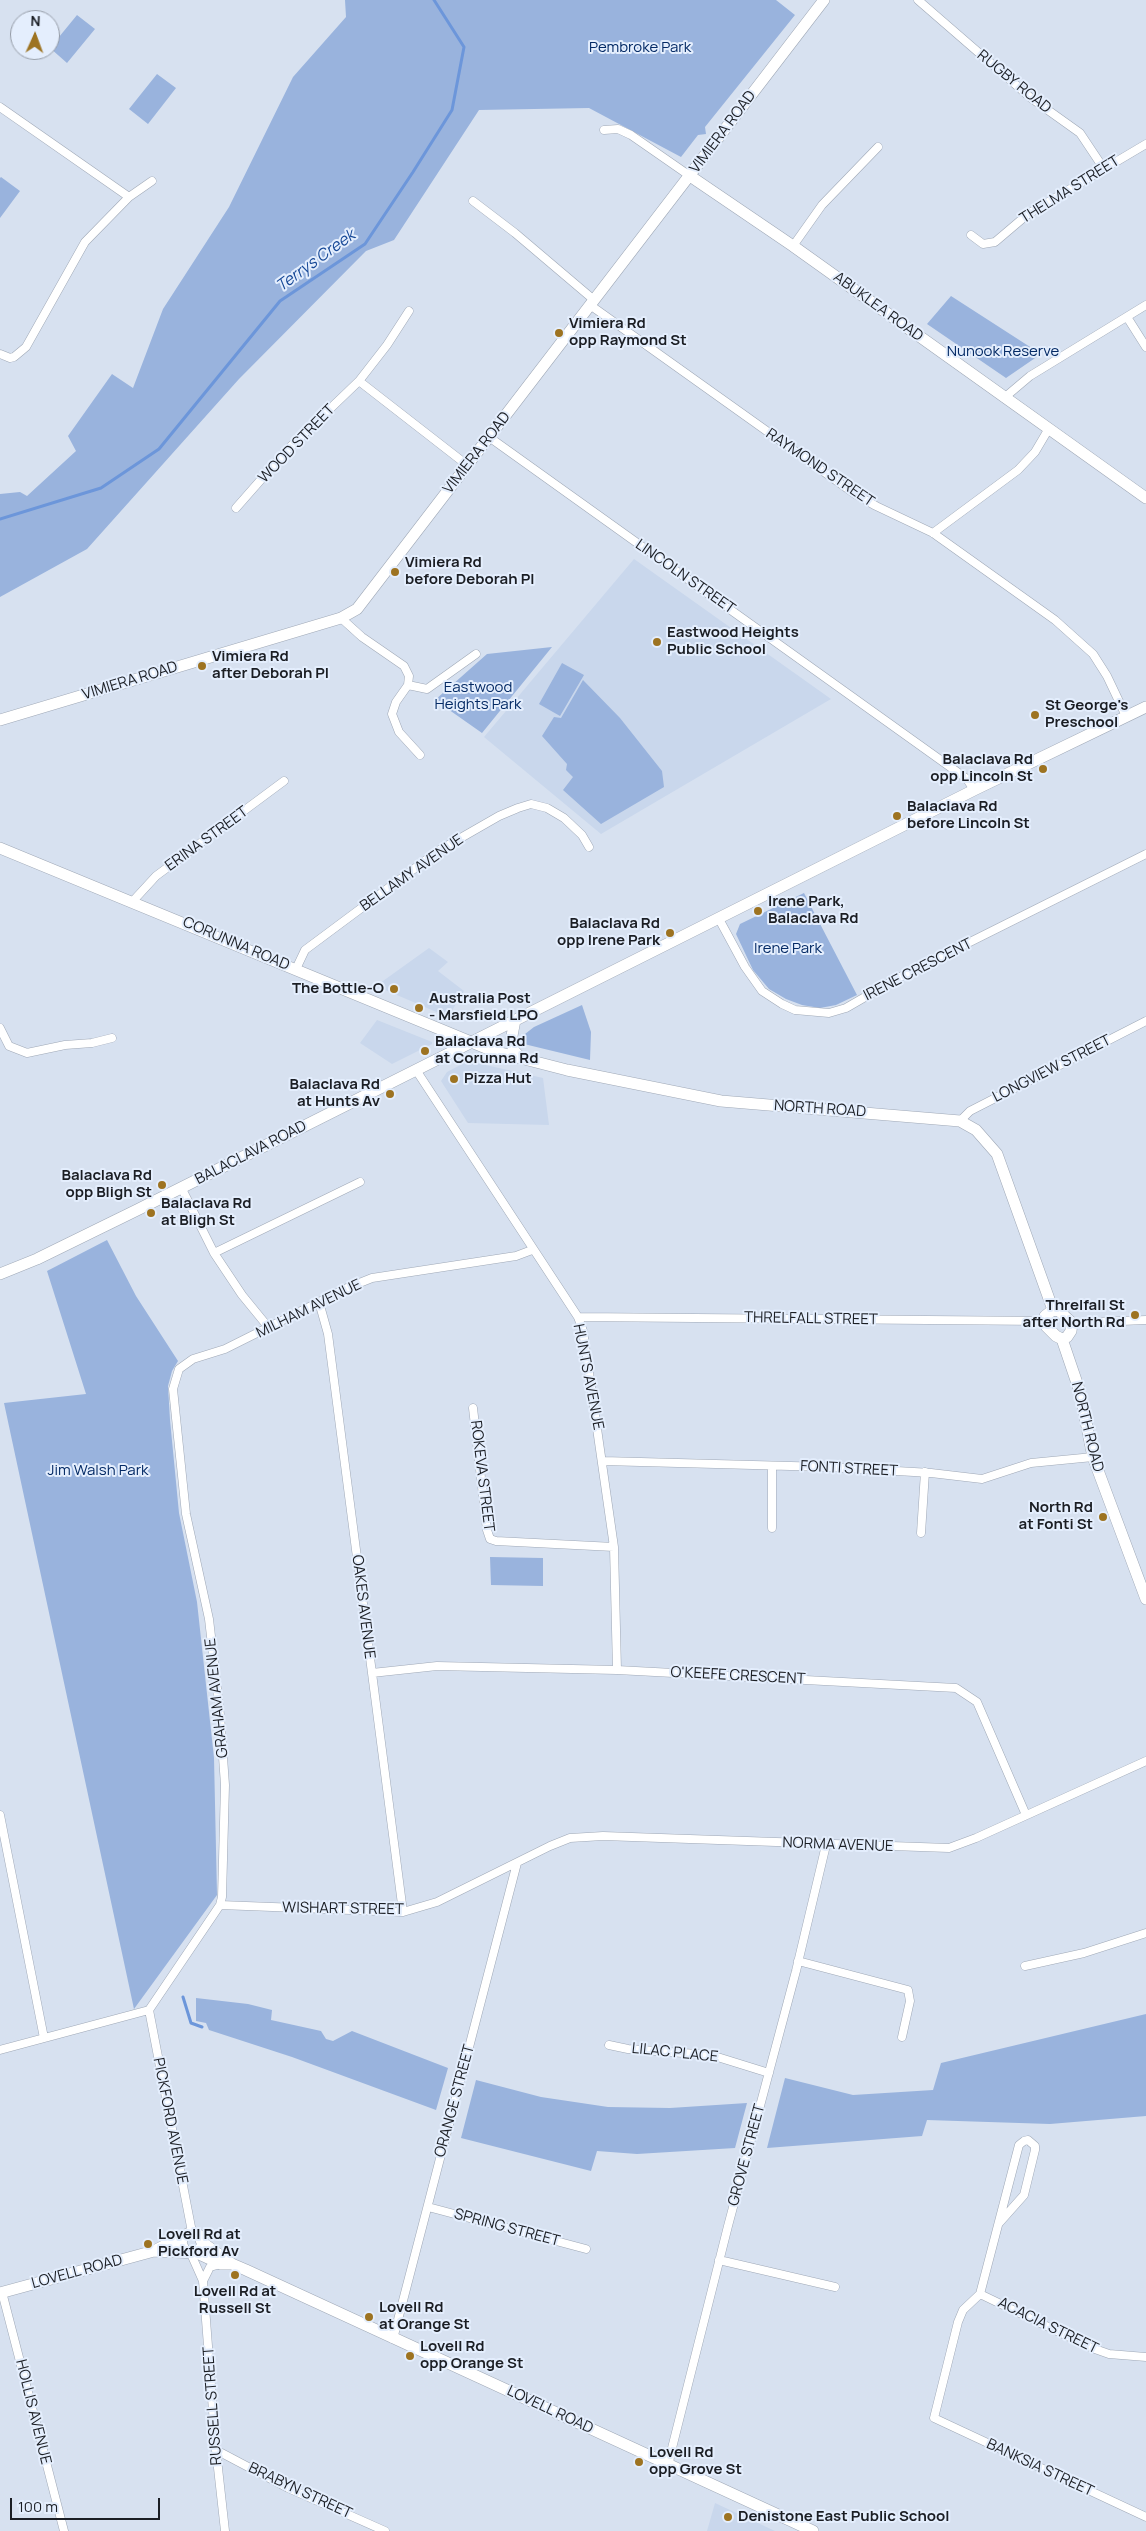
<!DOCTYPE html>
<style>
body{margin:0}
#map{position:relative;width:1146px;height:2531px;overflow:hidden;background:#d7e1f0;font-family:Manrope,sans-serif}
canvas{display:block}
.north{position:absolute;left:10px;top:10px;width:50px;height:50px;box-sizing:border-box;background:#e4eefd;border:1px solid #949ba6;border-radius:50%;rotate:2deg;font-size:14px;font-weight:700;line-height:20px;text-align:center;color:#1b1e24}
.north::after{content:'';display:block;margin:auto;width:18px;height:22px;background:#9d7321;clip-path:polygon(50% 0,100% 100%,50% 72%,0 100%)}
.scale{position:absolute;left:10px;top:2498px;width:150px;height:22px;box-sizing:border-box;border:2px solid #1b1e24;border-top:0;padding-left:6px;font-size:15px;line-height:18px;white-space:nowrap;color:#1b1e24;-webkit-text-stroke:4px #e4eefd;paint-order:stroke}
</style>
<div id="map">
<canvas width="1146" height="2531"></canvas>
<div class="north">N</div>
<div class="scale">100 m</div>
</div>
<script>
const ctx = document.querySelector('canvas').getContext('2d');
ctx.lineJoin = 'round';
function fill(path, color) {
  ctx.fillStyle = color;
  ctx.fill(path, 'evenodd');
}
function shape(rows) {
  const path = new Path2D();
  for (const r of rows) {
    path.moveTo(r[0], r[1]);
    for (let i = 2; i < r.length; i += 2) path.lineTo(r[i], r[i + 1]);
  }
  return path;
}
function strokePath(path, color, width, dash) {
  ctx.strokeStyle = color;
  ctx.lineWidth = width;
  ctx.lineCap = dash ? 'butt' : 'round';
  ctx.setLineDash(dash || []);
  ctx.stroke(path);
}
function write(font, color, halo, rows, align = 'center') {
  ctx.font = font + ' Manrope,sans-serif';
  ctx.lineWidth = 4;
  ctx.setLineDash([]);
  ctx.textBaseline = 'middle';
  ctx.strokeStyle = halo;
  ctx.fillStyle = color;
  for (const [text, x, y, turn = 0] of rows) {
    ctx.save();
    ctx.translate(x, y);
    ctx.rotate((+turn || 0) * Math.PI / 180);
    ctx.textAlign = isNaN(turn) ? turn : align;
    if (halo) ctx.strokeText(text, 0, 0);
    ctx.fillText(text, 0, 0);
    ctx.restore();
  }
}
fill(shape([
 [634,559,831,699,601,834,484,737],
 [429,948,448,962,438,971,464,991,448,1017,376,986],
 [377,1020,432,1042,432,1044,392,1064,360,1043],
 [468,1061,543,1078,549,1125,468,1123,441,1081,447,1072],
 [715,2503,775,2531,707,2531]
]), '#c9d7ec');
fill(shape([
 [345,0,776,0,795,15,705,127,706,134,698,135,681,157,589,108,479,110,394,240,366,251,239,379,87,549,0,597,0,494,20,492,27,496,76,451,68,436,112,374,133,388,163,309,229,207,293,77,346,17],
 [77,15,95,29,67,63,50,48],
 [157,74,176,88,148,124,129,109],
 [1,177,20,191,0,218,0,178],
 [951,296,1041,354,1006,378,927,324],
 [552,647,482,733,435,700,487,654],
 [562,663,584,675,560,716,539,704],
 [583,680,620,718,662,771,664,787,601,824,563,790,573,777,566,770,567,764,542,736,554,717,561,718],
 [804,893,857,995,836,1005,820,1008,802,1005,786,999,769,989,753,970,736,934,740,924],
 [582,1005,591,1032,590,1060,524,1044,525,1034,534,1027],
 [107,1240,136,1296,178,1361,172,1371,168,1386,170,1420,179,1513,197,1602,214,1758,217,1895,134,2009,4,1403,86,1394,47,1271],
 [490,1557,543,1558,543,1586,491,1585],
 [196,1998,248,2004,272,2010,271,2020,321,2031,326,2039,333,2041,352,2031,448,2068,436,2110,292,2057,209,2030,206,2023,196,2021],
 [1146,2014,1146,2116,1050,2124,927,2120,922,2136,767,2148,785,2078,853,2095,933,2090,941,2063],
 [476,2080,541,2097,608,2107,670,2108,747,2103,735,2148,637,2154,597,2151,591,2171,461,2138]
]), '#99b3dd');
strokePath(shape([
 [0,519,101,488,159,449,280,301,365,244,413,172,452,110,464,47,434,0],
 [183,1997,191,2023,202,2027]
]), '#6c96da', 3);
const street = shape([
 [918,0,1031,98,1080,133,1104,169],
 [0,107,129,197],
 [604,130,618,129,631,135,690,176],
 [473,201,515,233,594,300],
 [971,235,983,244,995,242,1028,214,1146,144],
 [793,246,822,205,878,147],
 [590,305,855,494,876,506,933,533,1055,620,1093,654,1107,676,1126,716],
 [1127,317,1146,347],
 [0,354,10,358,14,357,26,347,85,242,129,197,152,181],
 [359,381,467,465],
 [1004,398,1030,376,1146,305],
 [489,437,967,779,974,790],
 [236,508,287,450,359,381,387,345,409,311],
 [933,533,1018,470,1035,452,1048,430],
 [341,618,362,637,404,666,409,676,408,685,396,702,392,714,399,732,420,755],
 [408,685,427,689,476,654],
 [133,901,156,876,284,781],
 [719,919,745,967,762,991,782,1004,795,1010,829,1013,846,1008,898,978,1146,854],
 [296,969,305,950,438,851,499,816,518,808,531,804,547,808,564,818,582,835,589,847],
 [0,1028,9,1046,27,1053,65,1045,92,1043,112,1038],
 [416,1070,578,1317,583,1331,614,1547,617,1670],
 [960,1121,970,1111,1146,1021],
 [181,1187,214,1253,242,1295,269,1328],
 [214,1253,360,1182],
 [319,1302,328,1334,403,1912],
 [578,1317,1044,1321],
 [1072,1323,1146,1320],
 [473,1408,487,1530,490,1539,496,1541,614,1547],
 [603,1461,828,1467,931,1473,982,1479,1031,1463,1093,1457],
 [772,1466,772,1528],
 [921,1533,925,1472],
 [372,1673,437,1666,617,1670,956,1688,977,1702,1026,1815],
 [0,1815,44,2038],
 [220,1905,403,1912,437,1902,550,1846,570,1838,603,1836,949,1848,976,1838,1146,1761],
 [798,1961,908,1990,910,2001,902,2037],
 [1025,1966,1084,1953,1146,1933],
 [149,2010,220,1905,222,1897,225,1785,220,1715,209,1619,186,1514,173,1389,179,1369,193,1359,225,1349,347,1288,372,1278,516,1256,532,1250],
 [149,2010,192,2232],
 [609,2045,628,2049,711,2055,769,2073],
 [0,2050,149,2010],
 [428,2207,586,2249],
 [1000,2222,1024,2195,1035,2150,1035,2146,1028,2140,1024,2141,1019,2145,980,2294,963,2310,958,2322,934,2418,1146,2517],
 [191,2254,203,2281,216,2450,225,2531],
 [719,2260,835,2287],
 [203,2281,210,2267,221,2264],
 [2,2292,64,2531],
 [980,2294,1092,2348,1109,2354,1146,2357],
 [393,2339,517,1863],
 [216,2450,288,2488,385,2531],
 [669,2465,670,2456,728,2226,796,1971,826,1845]
]);
const secondary = shape([
 [690,176,793,246,1146,498],
 [0,720,341,618,357,609,824,0],
 [0,848,493,1051,567,1070,721,1101,960,1121,976,1130,997,1154,1053,1310],
 [515,1020,511,1041,514,1051,522,1059],
 [0,1274,37,1259,137,1210,974,790,1146,707],
 [1053,1310,1059,1311,1072,1323,1071,1331,1067,1337,1062,1339,1056,1336,1046,1326,1045,1316,1053,1310],
 [1062,1339,1080,1392,1093,1457,1146,1599],
 [203,2243,232,2264],
 [154,2251,197,2253,203,2245,199,2235,192,2232,183,2236,181,2243,185,2252],
 [197,2253,221,2264,232,2264,246,2270,813,2531],
 [0,2293,154,2251,183,2236]
]);
strokePath(street, '#9fa8b6', 9);
strokePath(secondary, '#9fa8b6', 12);
strokePath(street, '#fff', 8);
strokePath(secondary, '#fff', 11);
for (const [x, y, r, color] of [
 [559,333,5,"#9d7321"],
 [395,572,5,"#9d7321"],
 [657,642,5,"#9d7321"],
 [202,666,5,"#9d7321"],
 [1035,715,5,"#9d7321"],
 [1043,769,5,"#9d7321"],
 [897,816,5,"#9d7321"],
 [758,911,5,"#9d7321"],
 [670,933,5,"#9d7321"],
 [394,989,5,"#9d7321"],
 [419,1008,5,"#9d7321"],
 [425,1051,5,"#9d7321"],
 [454,1079,5,"#9d7321"],
 [390,1094,5,"#9d7321"],
 [162,1185,5,"#9d7321"],
 [151,1213,5,"#9d7321"],
 [1135,1315,5,"#9d7321"],
 [1103,1517,5,"#9d7321"],
 [148,2244,5,"#9d7321"],
 [235,2275,5,"#9d7321"],
 [369,2317,5,"#9d7321"],
 [410,2356,5,"#9d7321"],
 [639,2462,5,"#9d7321"],
 [728,2517,5,"#9d7321"]
]) {
  const dot = new Path2D();
  dot.arc(x, y, r, 0, 2 * Math.PI);
  ctx.fillStyle = color;
  ctx.fill(dot);
  strokePath(dot, '#e4eefd', 2);
}
write('15px', '#042a65', '#e4eefd', [
 ["Pembroke Park",640,48],
 ["Nunook Reserve",1003,352],
 ["Eastwood",478,688],
 ["Heights Park",478,705],
 ["Irene Park",788,949],
 ["Jim Walsh Park",98,1471]
]);
write('15px', '#1b1e24', '#e4eefd', [
 ["RUGBY ROAD",1014,82,39],
 ["VIMIERA ROAD",723,132,-53],
 ["THELMA STREET",1070,190,-32],
 ["ABUKLEA ROAD",878,307,36],
 ["WOOD STREET",297,444,-46],
 ["VIMIERA ROAD",477,453,-52],
 ["RAYMOND STREET",820,468,34],
 ["LINCOLN STREET",685,577,35],
 ["VIMIERA ROAD",130,681,-17],
 ["ERINA STREET",207,839,-36],
 ["BELLAMY AVENUE",412,873,-35],
 ["CORUNNA ROAD",236,944,23],
 ["IRENE CRESCENT",918,970,-27],
 ["LONGVIEW STREET",1052,1069,-27],
 ["NORTH ROAD",820,1109,4],
 ["BALACLAVA ROAD",251,1153,-27],
 ["MILHAM AVENUE",309,1309,-26],
 ["THRELFALL STREET",811,1319,1],
 ["HUNTS AVENUE",588,1377,79],
 ["NORTH ROAD",1087,1427,76],
 ["FONTI STREET",849,1469,3],
 ["ROKEVA STREET",482,1476,83],
 ["OAKES AVENUE",363,1607,83],
 ["O'KEEFE CRESCENT",738,1676,3],
 ["GRAHAM AVENUE",217,1698,-96],
 ["NORMA AVENUE",838,1845,2],
 ["WISHART STREET",343,1909,1],
 ["LILAC PLACE",675,2053,6],
 ["ORANGE STREET",455,2101,-75],
 ["PICKFORD AVENUE",170,2121,79],
 ["GROVE STREET",747,2155,-75],
 ["SPRING STREET",507,2228,15],
 ["LOVELL ROAD",77,2272,-15],
 ["ACACIA STREET",1048,2326,26],
 ["RUSSELL STREET",213,2406,-94],
 ["LOVELL ROAD",550,2410,25],
 ["HOLLIS AVENUE",33,2412,76],
 ["BANKSIA STREET",1040,2468,25],
 ["BRABYN STREET",300,2491,25]
]);
write('bold 15px', '#1b1e24', '#e4eefd', [
 ["Vimiera Rd",569,324],
 ["opp Raymond St",569,341],
 ["Vimiera Rd",405,563],
 ["before Deborah Pl",405,580],
 ["Eastwood Heights",667,633],
 ["Public School",667,650],
 ["Vimiera Rd",212,657],
 ["after Deborah Pl",212,674],
 ["St George's",1045,706],
 ["Preschool",1045,723],
 ["Balaclava Rd",1033,760,"right"],
 ["opp Lincoln St",1033,777,"right"],
 ["Balaclava Rd",907,807],
 ["before Lincoln St",907,824],
 ["Irene Park,",768,902],
 ["Balaclava Rd",768,919],
 ["Balaclava Rd",660,924,"right"],
 ["opp Irene Park",660,941,"right"],
 ["The Bottle-O",384,989,"right"],
 ["Australia Post",429,999],
 ["- Marsfield LPO",429,1016],
 ["Balaclava Rd",435,1042],
 ["at Corunna Rd",435,1059],
 ["Pizza Hut",464,1079],
 ["Balaclava Rd",380,1085,"right"],
 ["at Hunts Av",380,1102,"right"],
 ["Balaclava Rd",152,1176,"right"],
 ["opp Bligh St",152,1193,"right"],
 ["Balaclava Rd",161,1204],
 ["at Bligh St",161,1221],
 ["Threlfall St",1125,1306,"right"],
 ["after North Rd",1125,1323,"right"],
 ["North Rd",1093,1508,"right"],
 ["at Fonti St",1093,1525,"right"],
 ["Lovell Rd at",158,2235],
 ["Pickford Av",158,2252],
 ["Lovell Rd at",235,2292,"center"],
 ["Russell St",235,2309,"center"],
 ["Lovell Rd",379,2308],
 ["at Orange St",379,2325],
 ["Lovell Rd",420,2347],
 ["opp Orange St",420,2364],
 ["Lovell Rd",649,2453],
 ["opp Grove St",649,2470],
 ["Denistone East Public School",738,2517]
], 'left');
write('italic 16px', '#164897', '#e4eefd', [
 ["Terrys Creek",316,261,-36]
]);
</script>
